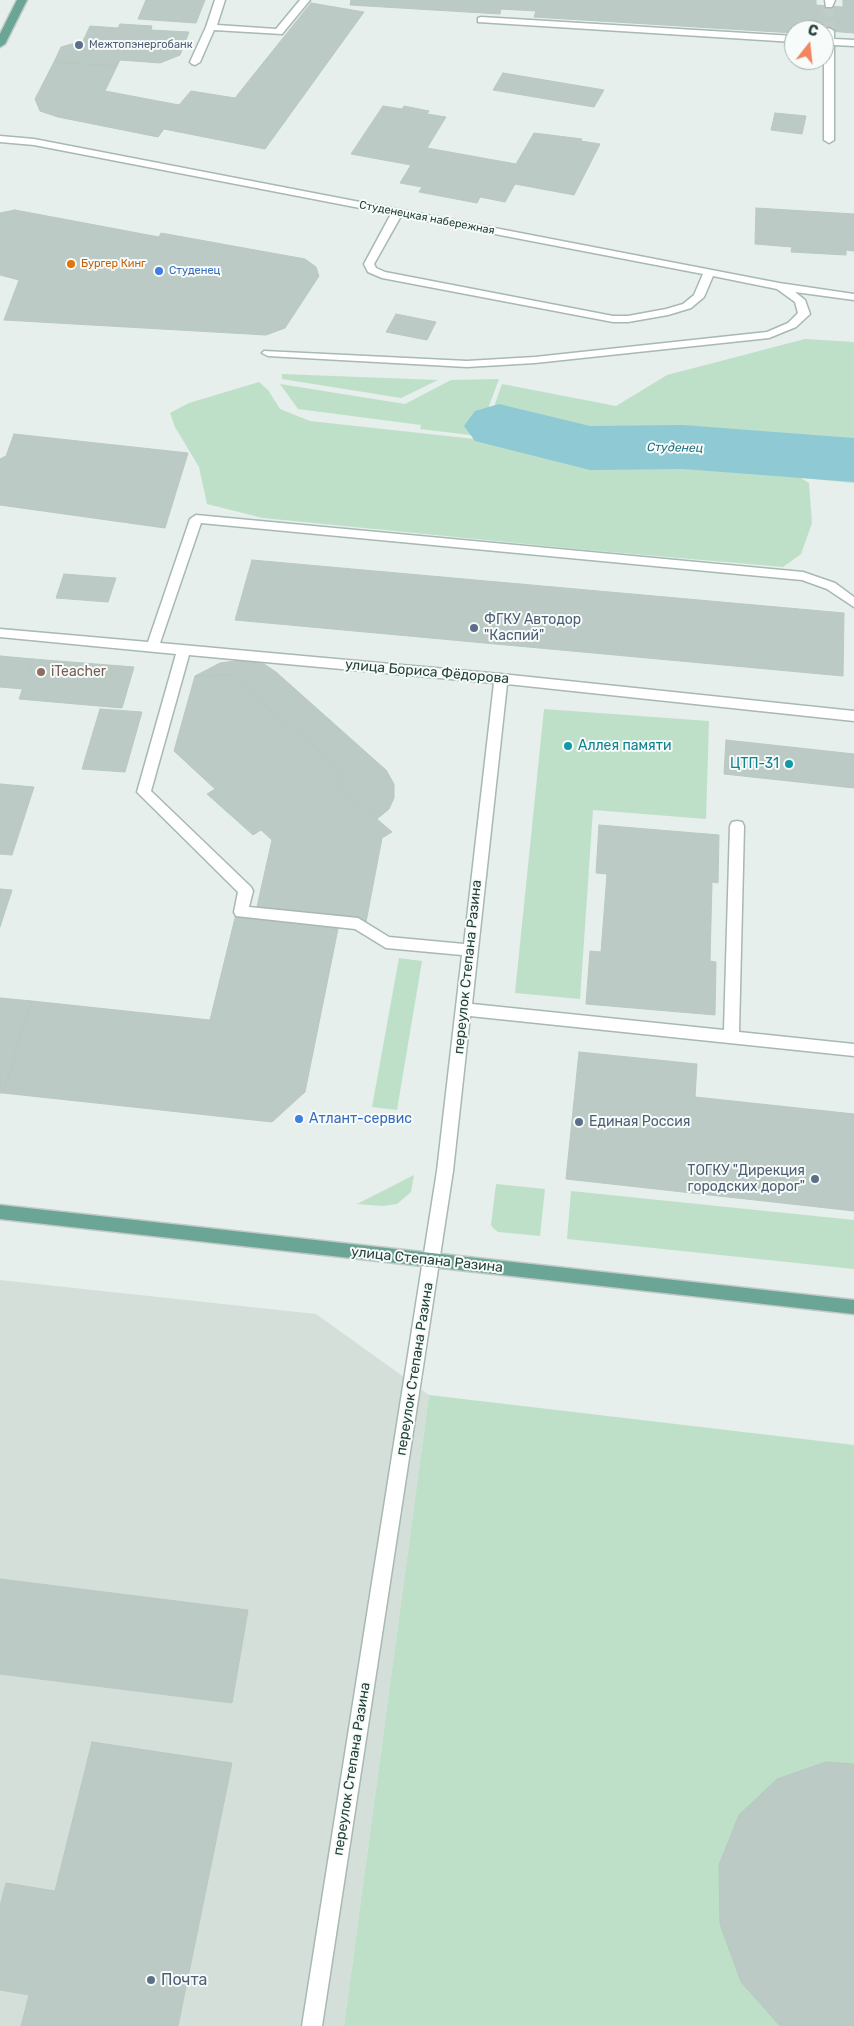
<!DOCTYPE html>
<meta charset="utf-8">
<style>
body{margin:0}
#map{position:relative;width:854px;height:2026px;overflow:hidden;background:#e6efeb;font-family:Rubik,sans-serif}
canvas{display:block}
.north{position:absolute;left:784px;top:20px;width:50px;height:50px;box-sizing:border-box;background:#f7fbf9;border:1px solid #a3b1ad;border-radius:50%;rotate:16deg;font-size:14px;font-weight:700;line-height:20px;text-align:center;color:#24423a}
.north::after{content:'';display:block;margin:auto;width:18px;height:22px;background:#f4845f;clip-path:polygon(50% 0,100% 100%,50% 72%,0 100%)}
</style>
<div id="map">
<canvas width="854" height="2026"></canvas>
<div class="north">С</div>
</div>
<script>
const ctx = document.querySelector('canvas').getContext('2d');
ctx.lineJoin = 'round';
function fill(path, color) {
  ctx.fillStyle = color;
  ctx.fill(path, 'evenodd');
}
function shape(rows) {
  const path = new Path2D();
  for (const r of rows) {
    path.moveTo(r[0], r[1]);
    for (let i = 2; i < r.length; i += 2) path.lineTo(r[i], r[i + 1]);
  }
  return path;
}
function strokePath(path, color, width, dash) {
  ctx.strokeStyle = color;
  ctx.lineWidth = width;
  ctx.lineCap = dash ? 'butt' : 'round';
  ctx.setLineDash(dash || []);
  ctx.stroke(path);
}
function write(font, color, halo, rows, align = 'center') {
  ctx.font = font + ' Rubik,sans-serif';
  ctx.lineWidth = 4;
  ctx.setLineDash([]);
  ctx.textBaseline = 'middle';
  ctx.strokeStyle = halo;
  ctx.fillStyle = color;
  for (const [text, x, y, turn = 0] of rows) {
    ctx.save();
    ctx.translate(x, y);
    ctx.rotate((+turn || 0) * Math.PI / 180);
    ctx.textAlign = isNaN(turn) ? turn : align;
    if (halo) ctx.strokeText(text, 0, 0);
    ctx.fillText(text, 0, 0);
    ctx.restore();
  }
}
fill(shape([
 [0,1280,316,1314,429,1395,344,2026,0,2026]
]), '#d4dfda');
fill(shape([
 [805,339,854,342,854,483,801,478,809,483,812,523,801,554,783,567,587,550,263,518,207,504,199,467,175,427,170,413,189,403,259,382,268,390,280,409,310,421,484,440,485,439,483,438,502,384,616,406,667,375],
 [282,374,438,380,401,398,282,379],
 [499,379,478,436,420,429,421,425,298,409,280,384,405,404,451,380],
 [544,709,709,721,706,819,593,810,580,999,515,993],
 [399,958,422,961,397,1110,372,1107],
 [414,1175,411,1192,397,1204,383,1206,357,1204],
 [496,1184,545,1189,540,1236,498,1232,493,1228,491,1225],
 [571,1191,854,1220,854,1269,567,1239],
 [429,1395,854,1445,854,2026,344,2026]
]), '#bfe0c8');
fill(shape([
 [499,404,590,426,683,425,854,438,854,482,683,469,590,470,475,441,464,426,475,411,499,404]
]), '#8ec9d4');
const building = shape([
 [146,0,205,0,196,23,138,19,146,0],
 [351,0,816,0,816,30,794,30,794,33,534,17,536,11,501,9,500,14,350,5,351,0],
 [843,0,854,0,854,33,816,30,816,5,843,7,843,0],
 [311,3,364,12,265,149,164,129,158,137,58,117,40,111,35,99,54,62,117,66,105,91,179,105,191,91,235,98,311,3],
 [120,24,152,26,151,30,189,32,180,55,160,63,120,60,117,66,54,62,61,47,83,41,90,26,118,28,120,24],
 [503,73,604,90,594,107,493,90,503,73],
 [383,106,402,109,404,106,429,111,427,114,446,117,427,148,516,164,534,133,582,139,581,141,600,144,574,195,515,184,505,202,480,197,477,203,419,192,422,187,400,183,411,165,351,154,383,106],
 [775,113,806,116,802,134,771,130,775,113],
 [756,208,854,214,854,251,846,250,846,255,791,252,792,247,755,244,756,208],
 [15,210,159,237,161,233,305,259,316,267,319,276,285,328,266,335,4,320,19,280,0,275,0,213,15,210],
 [396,314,436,322,427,340,386,332,396,314],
 [14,434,188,453,165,528,0,505,0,459,6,456,14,434],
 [252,560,844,613,843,676,235,620,252,560],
 [64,574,116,578,108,602,56,598,64,574],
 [0,656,33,659,23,689,0,687,0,656],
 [33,659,134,667,122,708,19,699,33,659],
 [242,660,264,664,276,672,386,770,394,784,394,798,389,809,377,819,334,782,347,775,230,675,195,676,220,663,242,660],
 [230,675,347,775,334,782,392,832,382,838,366,922,256,911,272,840,261,830,253,835,207,794,215,789,174,751,195,676,230,675],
 [100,709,142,712,125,772,82,769,100,709],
 [726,740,854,754,854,788,724,774,726,740],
 [0,784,34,787,12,855,0,854,0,784],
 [599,825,719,835,718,883,712,882,710,961,716,962,715,1015,586,1004,590,951,601,952,607,874,596,873,599,825],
 [0,889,12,890,0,927,0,889],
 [236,914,339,924,305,1092,272,1122,3,1093,32,1001,210,1020,236,914],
 [0,998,32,1001,3,1093,0,1093,0,998],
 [579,1052,697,1064,695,1097,854,1114,854,1211,566,1179,579,1052],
 [0,1579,248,1610,232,1703,0,1674,0,1579],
 [92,1742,232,1763,178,2026,21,2026,29,1995,0,1990,0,1906,6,1883,55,1891,92,1742],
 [826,1762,854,1764,854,2026,780,2026,741,1982,720,1924,719,1865,739,1815,777,1779,826,1762]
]);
fill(building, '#bbcac4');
strokePath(building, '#b8c9c2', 1);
strokePath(shape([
 [829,5,829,31]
]), '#bfccc8', 11, [11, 5.5]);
const minor = shape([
 [215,0,225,0,217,25,276,29,300,0,310,0,282,34,214,30,200,62,195,65,192,64,190,62,206,27,215,0],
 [825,0,835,0,832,7,826,7,825,0],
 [481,17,794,36,794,42,478,22,478,18,481,17],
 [829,28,834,31,834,39,854,40,854,46,834,45,834,140,829,143,824,140,824,31,829,28],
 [0,136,34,139,779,283,854,294,854,300,795,292,805,300,810,314,796,327,769,338,535,363,467,367,268,356,262,353,264,351,467,361,535,357,767,332,788,323,798,313,795,302,777,289,713,276,704,297,691,308,668,315,628,322,613,322,382,278,368,272,364,264,391,214,34,145,0,142,0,136],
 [401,216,703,274,694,295,683,304,666,309,628,316,613,316,385,272,376,268,374,264,401,216],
 [196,515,803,572,835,583,854,597,854,607,827,589,802,580,201,523,160,643,501,674,854,711,854,721,507,684,472,1004,724,1030,730,826,732,822,737,821,742,822,744,826,739,1032,854,1044,854,1056,470,1016,453,1171,322,2026,302,2026,437,1171,462,955,386,948,355,929,236,916,234,912,238,892,137,792,176,654,0,637,0,629,148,642,190,519,196,515],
 [189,655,494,683,464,944,389,937,358,918,249,907,253,891,251,887,151,791,189,655]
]);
const major = shape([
 [17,0,27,0,5,44,0,47,0,34,17,0],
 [0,1205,854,1300,854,1314,0,1219,0,1205]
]);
strokePath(minor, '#a8b8b2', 3);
strokePath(major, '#c2cac8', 3);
fill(minor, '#fff');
fill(major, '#6aa596');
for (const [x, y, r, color] of [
 [79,45,5,"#5c6f8a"],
 [71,264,5,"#e8710a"],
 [159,271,5,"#3f7fe0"],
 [474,628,5,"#5c6f8a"],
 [41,672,5,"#8d6e63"],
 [568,746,5,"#0f9aa8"],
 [789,764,5,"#0f9aa8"],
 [299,1119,5,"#3f7fe0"],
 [579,1122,5,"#5c6f8a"],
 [815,1179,5,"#5c6f8a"],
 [151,1980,5,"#5c6f8a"]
]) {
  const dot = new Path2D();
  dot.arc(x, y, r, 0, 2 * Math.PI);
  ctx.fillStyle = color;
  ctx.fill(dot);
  strokePath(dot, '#f7fbf9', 2);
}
write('11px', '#4e5e75', '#f7fbf9', [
 ["Межтопэнергобанк",89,45]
], 'left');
write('11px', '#24423a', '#f7fbf9', [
 ["Студенецкая набережная",427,218,11]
]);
write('11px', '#c56008', '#f7fbf9', [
 ["Бургер Кинг",81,264]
], 'left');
write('11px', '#366cbe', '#f7fbf9', [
 ["Студенец",169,271]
], 'left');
write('italic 12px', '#1c6f80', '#f7fbf9', [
 ["Студенец",675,448,1]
]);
write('14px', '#4e5e75', '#f7fbf9', [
 ["ФГКУ Автодор",484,620],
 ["\"Каспий\"",484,636],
 ["Единая Россия",589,1122],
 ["ТОГКУ \"Дирекция",805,1171,"right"],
 ["городских дорог\"",805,1187,"right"]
], 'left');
write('14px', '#785e54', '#f7fbf9', [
 ["iTeacher",51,672]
], 'left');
write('14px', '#24423a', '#f7fbf9', [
 ["улица Бориса Фёдорова",427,672,5],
 ["переулок Степана Разина",468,967,-84],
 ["улица Степана Разина",427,1260,6],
 ["переулок Степана Разина",415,1369,-81],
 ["переулок Степана Разина",352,1769,-81]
]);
write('14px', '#0d838f', '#f7fbf9', [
 ["Аллея памяти",578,746],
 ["ЦТП-31",779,764,"right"]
], 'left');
write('14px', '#366cbe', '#f7fbf9', [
 ["Атлант-сервис",309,1119]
], 'left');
write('16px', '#4e5e75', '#f7fbf9', [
 ["Почта",161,1980]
], 'left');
</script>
